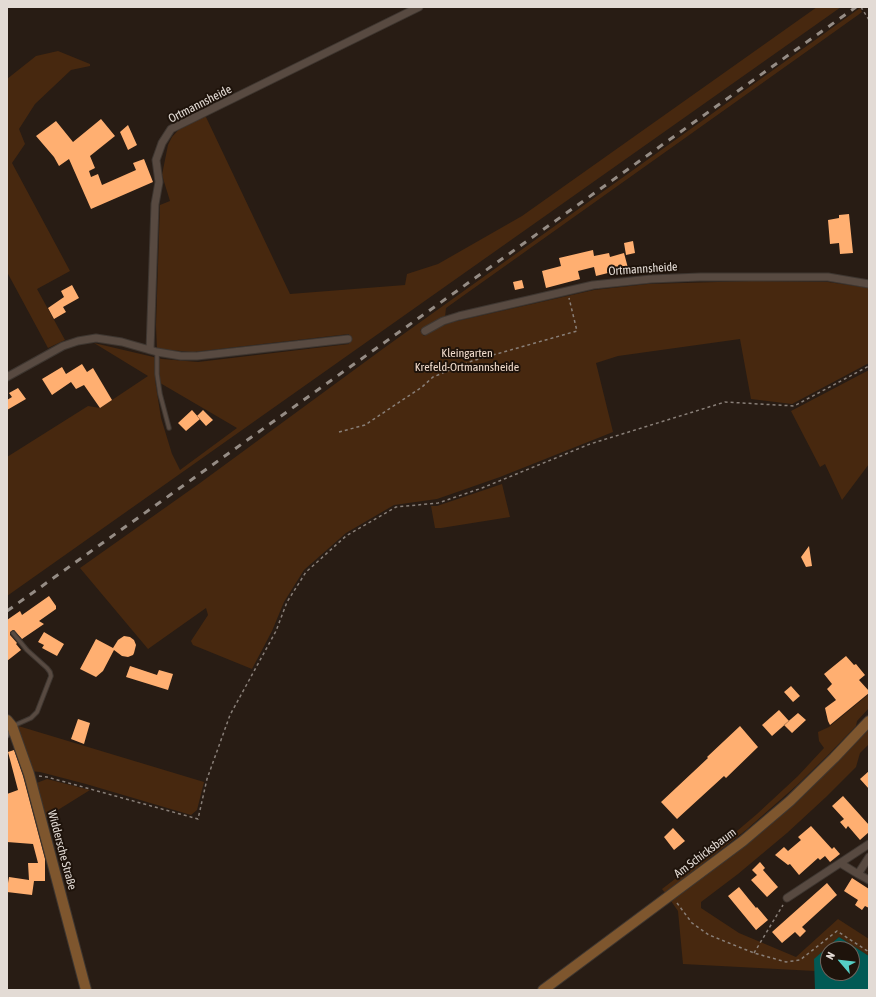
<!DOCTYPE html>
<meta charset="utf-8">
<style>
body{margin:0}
#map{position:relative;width:876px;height:997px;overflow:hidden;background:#281c14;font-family:"Asap Condensed",sans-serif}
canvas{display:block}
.frame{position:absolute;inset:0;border:8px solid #e3dbd5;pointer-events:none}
.north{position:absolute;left:820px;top:941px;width:40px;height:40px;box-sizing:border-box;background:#1e130b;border:1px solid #6d635c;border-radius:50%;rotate:298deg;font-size:11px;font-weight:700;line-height:16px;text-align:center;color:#e3dbd5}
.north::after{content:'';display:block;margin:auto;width:14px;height:18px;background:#55cec5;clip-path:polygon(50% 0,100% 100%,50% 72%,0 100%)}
</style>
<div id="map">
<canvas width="876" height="997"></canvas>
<div class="frame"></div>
<div class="north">N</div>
</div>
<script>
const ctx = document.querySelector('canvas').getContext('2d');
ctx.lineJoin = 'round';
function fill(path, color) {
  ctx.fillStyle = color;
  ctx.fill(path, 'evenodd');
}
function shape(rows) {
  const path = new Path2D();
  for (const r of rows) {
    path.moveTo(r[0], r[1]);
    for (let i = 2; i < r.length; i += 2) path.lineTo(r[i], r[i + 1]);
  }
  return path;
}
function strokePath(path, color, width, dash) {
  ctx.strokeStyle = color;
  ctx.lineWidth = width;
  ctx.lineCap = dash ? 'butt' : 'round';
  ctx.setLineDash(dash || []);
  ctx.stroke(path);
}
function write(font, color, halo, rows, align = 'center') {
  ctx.font = font + ' "Asap Condensed",sans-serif';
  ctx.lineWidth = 4;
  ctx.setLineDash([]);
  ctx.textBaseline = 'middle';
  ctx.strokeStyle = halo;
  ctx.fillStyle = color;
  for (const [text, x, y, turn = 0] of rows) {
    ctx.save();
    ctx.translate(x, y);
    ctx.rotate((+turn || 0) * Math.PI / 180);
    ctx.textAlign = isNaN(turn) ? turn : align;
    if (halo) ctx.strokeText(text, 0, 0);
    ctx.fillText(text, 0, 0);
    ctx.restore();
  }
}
fill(shape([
 [817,7,841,7,7,596,7,457,88,406,100,408,148,376,94,343,162,359,198,362,349,344,349,334,193,352,157,349,156,326,160,205,170,201,162,175,168,145,172,137,181,127,205,115,290,294,405,285,407,274,438,264,522,216],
 [155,380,237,428,180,470,172,454,161,418],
 [860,8,862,12,858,15,446,308,445,317,420,330,424,336,439,327,453,322,594,290,648,284,752,281,828,282,869,288,869,363,792,404,751,399,740,339,618,356,596,363,613,432,500,477,437,499,394,505,346,533,304,570,284,602,272,631,252,669,193,645,191,641,208,615,206,608,148,649,80,568,200,483,384,348],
 [58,51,90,64,90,66,71,70,35,104,19,129,25,144,12,163,70,271,37,289,65,340,48,348,7,272,7,79,36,56],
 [869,370,869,464,842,500,825,464,820,467,791,411],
 [502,484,510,517,441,528,435,528,431,506,437,506],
 [869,694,869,708,857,721,856,726,827,756,796,786,746,830,665,893,662,889,730,837,757,814,798,776,824,748,819,741,818,732,829,727],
 [15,725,204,782,197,810,191,815,86,784,40,772,30,771],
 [869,728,869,744,860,753,856,767,826,797,787,833,738,874,701,902,701,908,739,933,796,957,838,919,869,939,869,956,839,937,815,959,815,971,683,964,678,911,671,901,753,839],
 [47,779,90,790,45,818,34,784]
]), '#47280f');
fill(shape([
 [839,937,869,956,869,990,815,990,814,959],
 [828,949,852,949,852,973,828,973]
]), '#015a55');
fill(shape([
 [101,119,115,136,90,156,95,168,89,171,91,177,98,174,102,185,136,170,133,163,144,159,153,182,91,209,69,159,59,166,54,157,36,136,56,121,73,142],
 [128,125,137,145,128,150,120,132],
 [849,214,853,253,840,254,839,243,830,244,828,220,839,218,839,215],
 [633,241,635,253,626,255,624,243],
 [593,250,594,256,609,253,610,257,624,253,628,268,596,276,594,267,578,271,580,279,546,288,542,271,561,266,559,258],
 [522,280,524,288,515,290,513,282],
 [72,285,79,298,63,307,66,312,54,319,48,308,64,297,61,291],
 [82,364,87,372,93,368,112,400,100,408,84,385,76,389,71,382,52,395,42,379,62,367,66,374],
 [18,388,26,399,7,410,7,400,12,397,9,393],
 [192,410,200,419,186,431,178,423],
 [203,410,213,420,206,426,197,416],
 [809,546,812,566,806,567,801,557],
 [49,596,56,606,56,609,39,621,44,624,22,639,14,630,10,632,10,635,17,643,16,644,21,650,7,661,7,620,20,611,22,615],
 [44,632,64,644,57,656,42,648,44,645,38,642],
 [124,636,130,637,134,640,136,645,134,653,133,655,128,657,122,656,114,650,103,671,96,677,80,669,96,639,113,648,118,640],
 [846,656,854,665,856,664,865,675,859,680,869,691,869,693,830,725,828,721,825,708,836,700,827,689,832,684,824,674],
 [130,666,157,675,159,670,173,674,168,690,126,677],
 [791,686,800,696,793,702,784,692],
 [779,710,789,721,772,736,762,725],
 [798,713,806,720,792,733,784,725],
 [78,719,90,723,84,744,71,739],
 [740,726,758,747,726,778,724,776,677,819,661,802,708,758,707,757],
 [14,750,23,776,45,859,45,881,32,881,34,881,32,895,7,892,7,882,8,883,9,877,29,880,28,863,38,863,33,844,7,842,7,794,18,790,8,752],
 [869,771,869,789,860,779],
 [843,796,869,825,869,832,860,840,848,826,846,829,840,822,844,819,832,806],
 [811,826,832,849,834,847,840,854,830,862,825,856,820,860,818,858,799,875,790,864,788,865,775,855,784,847,788,851,801,840,798,837],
 [673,828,685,841,674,850,664,837],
 [760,862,765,868,763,870,778,887,767,897,751,880,757,875,752,870],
 [852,878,869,889,869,908,865,906,862,910,855,905,858,900,844,891],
 [827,883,837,895,802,927,806,931,800,937,795,932,782,943,772,932],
 [739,887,756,908,757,907,768,920,756,930,728,896]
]), '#ffaf71');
const lane = shape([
 [157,352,157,374,160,394,169,428],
 [13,726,31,718,37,712,51,676,50,672,47,668,27,650,13,633],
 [7,736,12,730]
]);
const street = shape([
 [425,331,443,321,459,316,593,285,651,279,700,277,828,277,869,284],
 [150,350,155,204,159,182,156,160,162,143,171,129,419,7],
 [7,377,63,346,78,341,96,338,122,342,157,352,181,356,197,356,348,339],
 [869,857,858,874,869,880],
 [840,863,858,874],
 [787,898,869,844]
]);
const secondary = shape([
 [7,720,12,726,29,774,86,990],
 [543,990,743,841,790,801,834,758,869,721]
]);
strokePath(lane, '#3e3630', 5.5);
strokePath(street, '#3e3630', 9);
strokePath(secondary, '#3e3630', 12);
strokePath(shape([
 [861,7,869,20],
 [339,432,365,425,422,387,433,377,472,361,577,331,569,298],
 [39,776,47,777,198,819,207,779,230,715,276,631,287,602,306,572,346,536,396,507,438,503,482,488,590,444,725,402,794,406,869,366],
 [677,903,692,923,709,935,754,953,786,962,800,960,837,931,869,952],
 [754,953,783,905]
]), '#897f78', 1.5, [3, 3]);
strokePath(lane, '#584a41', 3.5);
strokePath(street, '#584a41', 7);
strokePath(secondary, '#7e562e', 10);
strokePath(shape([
 [7,611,856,7]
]), '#958c85', 3, [7, 7]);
write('12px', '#e3dbd5', '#1e130b', [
 ["Ortmannsheide",200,104,-27],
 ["Ortmannsheide",643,269,-4],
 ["Widdersche Straße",62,850,75],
 ["Am Schicksbaum",705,853,-37]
]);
write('12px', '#f1dccd', '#1e130b', [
 ["Kleingarten",467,353],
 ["Krefeld-Ortmannsheide",467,367]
]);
</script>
